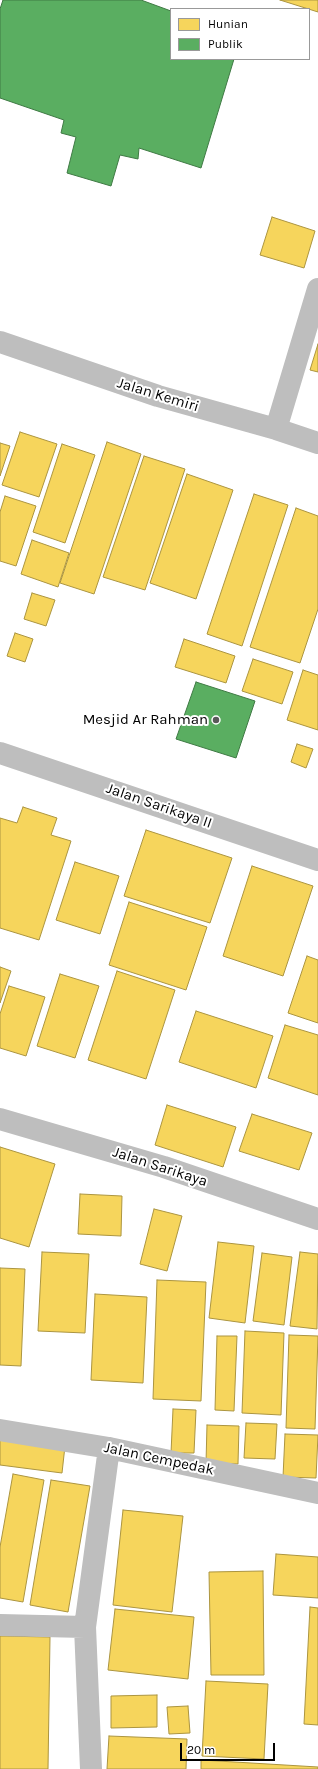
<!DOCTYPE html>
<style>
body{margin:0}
#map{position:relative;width:318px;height:1769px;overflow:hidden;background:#fff;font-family:Karla,sans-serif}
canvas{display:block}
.legend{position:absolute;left:170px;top:8px;width:140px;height:52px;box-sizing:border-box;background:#fff;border:1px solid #999;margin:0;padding:5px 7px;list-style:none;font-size:12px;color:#000}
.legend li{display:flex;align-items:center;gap:8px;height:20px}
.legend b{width:20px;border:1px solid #999}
.scale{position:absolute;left:180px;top:1743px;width:95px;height:18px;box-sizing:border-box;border:2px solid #000;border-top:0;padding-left:5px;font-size:12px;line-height:14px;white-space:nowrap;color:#000;-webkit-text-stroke:3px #fff;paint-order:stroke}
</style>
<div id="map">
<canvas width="318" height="1769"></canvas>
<ul class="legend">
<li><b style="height:11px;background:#f6d55c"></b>Hunian</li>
<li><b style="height:11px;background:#5aae61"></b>Publik</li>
</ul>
<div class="scale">20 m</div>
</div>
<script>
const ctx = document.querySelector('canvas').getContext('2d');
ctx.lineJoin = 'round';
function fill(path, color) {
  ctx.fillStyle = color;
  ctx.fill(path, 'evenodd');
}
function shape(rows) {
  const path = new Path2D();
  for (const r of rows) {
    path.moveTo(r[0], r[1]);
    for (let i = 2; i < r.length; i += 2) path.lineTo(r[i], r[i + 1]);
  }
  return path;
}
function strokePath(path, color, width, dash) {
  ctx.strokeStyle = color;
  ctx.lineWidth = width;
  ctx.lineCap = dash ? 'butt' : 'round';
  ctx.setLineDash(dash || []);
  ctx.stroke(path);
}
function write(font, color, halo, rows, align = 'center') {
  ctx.font = font + ' Karla,sans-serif';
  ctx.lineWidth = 4;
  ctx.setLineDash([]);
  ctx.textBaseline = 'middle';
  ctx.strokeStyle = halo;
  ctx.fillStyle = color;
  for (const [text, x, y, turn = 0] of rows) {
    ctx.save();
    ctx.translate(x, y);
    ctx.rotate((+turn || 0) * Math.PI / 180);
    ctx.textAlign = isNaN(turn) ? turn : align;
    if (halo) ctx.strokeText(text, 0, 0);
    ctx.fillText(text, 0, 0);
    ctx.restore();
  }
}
const homes = shape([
 [280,0,318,0,318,12,280,0],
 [272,217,315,231,304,268,260,255,272,217],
 [318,344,318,372,310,370,318,344],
 [20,432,57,444,39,497,2,485,20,432],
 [107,442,141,454,94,594,60,583,107,442],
 [0,443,10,446,0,476,0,443],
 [62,444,95,455,65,543,33,532,62,444],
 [144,456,185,469,145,590,103,577,144,456],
 [187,474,233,490,196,599,150,583,187,474],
 [254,494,288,505,242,646,207,634,254,494],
 [5,496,36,506,16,566,0,561,0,512,5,496],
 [296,508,318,516,318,609,300,663,250,647,296,508],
 [32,540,69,553,58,587,21,574,32,540],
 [32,593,55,600,46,626,24,619,32,593],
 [15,633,33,639,25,662,7,656,15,633],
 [184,639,235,656,226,683,175,667,184,639],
 [253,659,293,672,282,704,242,691,253,659],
 [303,670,318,675,318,730,287,720,303,670],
 [297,744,313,749,306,768,291,762,297,744],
 [23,807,57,818,51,835,71,841,39,940,0,928,0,818,17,823,23,807],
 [146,830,232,858,210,923,124,896,146,830],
 [75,862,119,876,100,934,56,920,75,862],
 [252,866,313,886,283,976,223,956,252,866],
 [129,902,207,927,186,990,109,965,129,902],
 [307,956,318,960,318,1023,288,1013,307,956],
 [0,967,11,971,0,1003,0,967],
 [117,971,175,990,146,1079,88,1060,117,971],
 [60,974,99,986,75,1058,37,1046,60,974],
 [9,986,45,997,26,1056,0,1048,0,1014,9,986],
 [196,1011,273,1036,256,1088,179,1062,196,1011],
 [285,1025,318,1035,318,1095,268,1078,285,1025],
 [167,1105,236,1127,223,1167,155,1145,167,1105],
 [252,1114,312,1133,299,1170,239,1151,252,1114],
 [0,1147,55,1164,29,1247,0,1238,0,1147],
 [80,1194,122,1196,121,1236,78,1234,80,1194],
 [154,1209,182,1216,167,1271,140,1264,154,1209],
 [218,1242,254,1246,245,1323,209,1318,218,1242],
 [42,1252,89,1254,85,1333,38,1331,42,1252],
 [300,1252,318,1254,317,1329,290,1326,300,1252],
 [262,1253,292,1257,284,1325,253,1321,262,1253],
 [0,1268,25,1269,21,1366,0,1365,0,1268],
 [157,1280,206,1282,201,1401,153,1399,157,1280],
 [95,1294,147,1297,143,1383,91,1380,95,1294],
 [245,1331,284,1333,281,1415,242,1413,245,1331],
 [289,1335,318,1336,315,1429,286,1428,289,1335],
 [217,1336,237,1336,234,1411,215,1410,217,1336],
 [173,1409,196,1410,194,1453,171,1453,173,1409],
 [246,1423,277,1424,275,1459,244,1458,246,1423],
 [207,1425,239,1426,238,1464,206,1463,207,1425],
 [285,1434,318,1435,316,1478,283,1477,285,1434],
 [0,1438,65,1446,62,1473,0,1465,0,1438],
 [13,1474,44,1480,23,1602,0,1598,0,1547,13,1474],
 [51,1480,90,1486,68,1612,30,1605,51,1480],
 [123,1510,183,1516,172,1612,113,1605,123,1510],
 [276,1554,318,1557,318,1598,273,1595,276,1554],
 [263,1571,264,1675,211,1675,209,1572,263,1571],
 [310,1607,318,1608,318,1725,304,1724,310,1607],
 [115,1609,194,1617,188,1679,108,1670,115,1609],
 [0,1636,50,1637,48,1769,0,1769,0,1636],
 [206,1681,268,1684,264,1759,202,1756,206,1681],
 [157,1695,157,1727,111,1728,111,1696,157,1695],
 [188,1706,190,1733,169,1734,167,1707,188,1706],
 [109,1736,187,1739,186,1769,107,1769,109,1736],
 [201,1760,318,1767,318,1769,201,1769,201,1760]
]);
fill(homes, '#f6d55c');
strokePath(homes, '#ac9540', 1);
const public = shape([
 [3,0,141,0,171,11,171,59,234,59,201,168,139,148,138,159,120,155,111,186,67,173,76,137,61,133,64,120,0,98,0,9,3,0],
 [196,682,255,701,236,758,176,739,196,682]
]);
fill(public, '#5aae61');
strokePath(public, '#3f7a44', 1);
strokePath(shape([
 [0,342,158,396,276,429,318,443],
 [276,429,318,289],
 [0,753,318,860],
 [0,1119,164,1167,318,1219],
 [0,1430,109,1448,318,1493],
 [0,1625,85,1627,109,1448],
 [85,1627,91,1769]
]), '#bebebe', 22);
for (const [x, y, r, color] of [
 [216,720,4,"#595959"]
]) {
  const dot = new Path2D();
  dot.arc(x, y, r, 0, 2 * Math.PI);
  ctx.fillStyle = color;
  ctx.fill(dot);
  strokePath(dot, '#fff', 1.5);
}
write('15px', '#000', '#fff', [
 ["Jalan Kemiri",158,395,17],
 ["Jalan Sarikaya II",159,806,19],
 ["Jalan Sarikaya",160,1167,18],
 ["Jalan Cempedak",159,1459,12]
]);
write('15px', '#000', '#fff', [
 ["Mesjid Ar Rahman",208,720]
], 'right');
</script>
